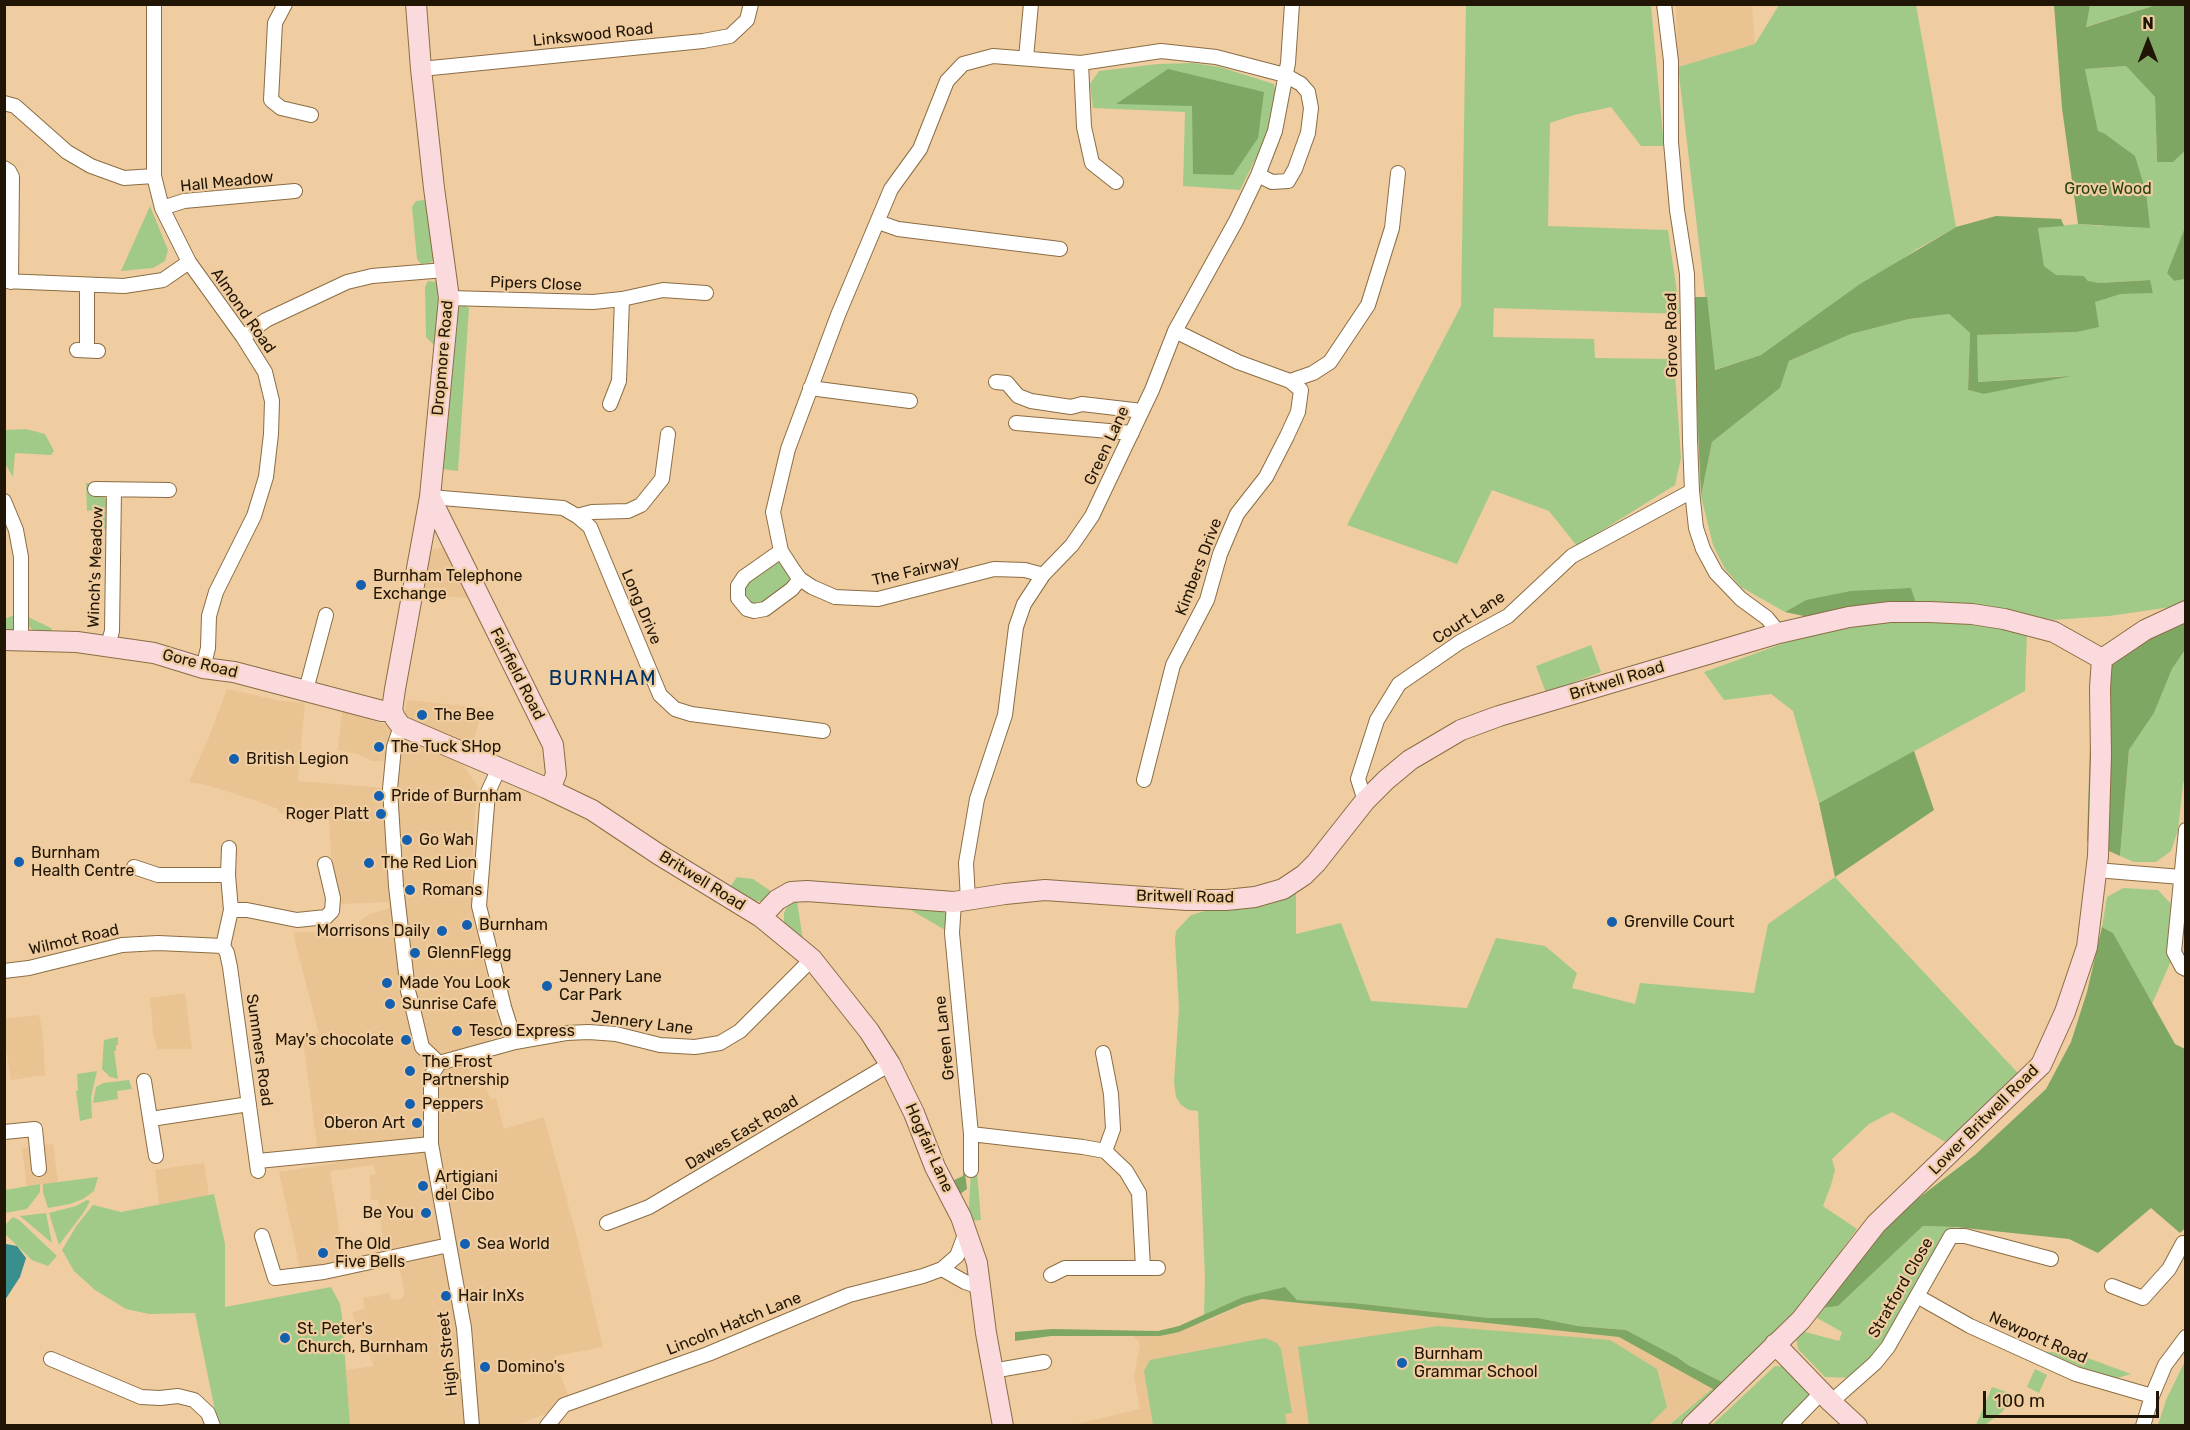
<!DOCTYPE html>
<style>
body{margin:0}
#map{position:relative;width:2190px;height:1430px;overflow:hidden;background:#efcda1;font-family:Rubik,sans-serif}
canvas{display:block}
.frame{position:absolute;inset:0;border:6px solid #211505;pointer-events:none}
.north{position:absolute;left:2118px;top:12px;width:60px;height:60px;-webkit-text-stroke:4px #efcda1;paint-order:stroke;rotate:0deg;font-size:16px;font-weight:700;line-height:24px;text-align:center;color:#211505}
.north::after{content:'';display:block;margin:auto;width:21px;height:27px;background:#211505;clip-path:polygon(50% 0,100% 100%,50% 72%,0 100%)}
.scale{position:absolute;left:1983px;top:1391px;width:176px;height:27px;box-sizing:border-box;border:3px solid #211505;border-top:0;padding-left:8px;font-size:18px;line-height:21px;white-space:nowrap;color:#211505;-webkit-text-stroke:4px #efcda1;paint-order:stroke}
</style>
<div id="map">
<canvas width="2190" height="1430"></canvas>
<div class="frame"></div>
<div class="north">N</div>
<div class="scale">100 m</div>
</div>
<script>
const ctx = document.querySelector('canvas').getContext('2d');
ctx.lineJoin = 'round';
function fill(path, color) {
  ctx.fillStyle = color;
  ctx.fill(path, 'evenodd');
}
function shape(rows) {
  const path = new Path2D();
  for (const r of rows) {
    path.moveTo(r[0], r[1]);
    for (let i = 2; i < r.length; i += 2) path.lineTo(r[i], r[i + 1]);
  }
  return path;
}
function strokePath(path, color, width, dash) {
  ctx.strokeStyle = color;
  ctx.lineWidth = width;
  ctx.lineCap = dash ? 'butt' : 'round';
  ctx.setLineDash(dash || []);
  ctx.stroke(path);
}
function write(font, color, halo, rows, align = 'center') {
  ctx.font = font + ' Rubik,sans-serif';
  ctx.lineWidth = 4.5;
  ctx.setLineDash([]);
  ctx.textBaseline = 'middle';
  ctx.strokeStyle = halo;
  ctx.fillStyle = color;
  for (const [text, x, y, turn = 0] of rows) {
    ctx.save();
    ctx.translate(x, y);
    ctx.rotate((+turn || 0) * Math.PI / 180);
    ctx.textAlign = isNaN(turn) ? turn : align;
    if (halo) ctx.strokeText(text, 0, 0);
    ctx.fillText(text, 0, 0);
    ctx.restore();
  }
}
fill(shape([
 [1676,5,1752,5,1755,44,1678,67],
 [445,548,470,598,422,595,429,557,433,549],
 [227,689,281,701,305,703,298,781,385,788,384,761,372,761,360,755,338,750,342,711,387,725,409,744,419,746,462,764,479,788,476,800,471,883,474,885,472,911,499,1028,485,1047,451,1055,470,1070,475,1088,486,1086,490,1099,496,1098,504,1129,544,1117,577,1237,603,1347,555,1356,557,1366,570,1400,551,1412,516,1425,350,1425,346,1370,374,1366,352,1313,365,1308,363,1298,389,1293,391,1300,401,1299,404,1296,404,1292,399,1266,385,1254,378,1200,371,1200,370,1175,376,1174,374,1165,330,1171,344,1260,337,1263,300,1268,279,1172,336,1163,335,1150,318,1152,302,1034,319,1034,295,941,294,932,338,931,360,928,359,921,370,914,389,908,389,902,340,904,334,869,332,869,329,818,297,818,297,814,279,813,278,809,254,800,207,785,189,782,207,742],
 [407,700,483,708,471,748,404,717],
 [185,993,192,1049,157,1049,153,1031,150,998],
 [37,1015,40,1018,43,1039,45,1075,11,1080,5,1042,5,1019],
 [53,1144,58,1182,27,1187,22,1148],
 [204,1163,209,1195,159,1205,155,1170],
 [1262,1299,1619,1337,1713,1388,1668,1425,1068,1426,1140,1409,1134,1377,1140,1344,1133,1335,1160,1336,1215,1318,1243,1304]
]), '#e9c391');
fill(shape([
 [1466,5,1651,5,1664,146,1641,146,1611,107,1574,115,1550,123,1548,226,1668,230,1680,314,1494,308,1493,337,1594,339,1595,358,1674,359,1681,458,1675,485,1577,546,1549,511,1492,490,1457,564,1347,525,1461,306],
 [1779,5,1916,5,1956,227,1917,249,1761,355,1714,370,1678,67,1755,44],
 [2090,5,2156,5,2085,27],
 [1193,63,1220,67,1274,84,1276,94,1268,134,1240,190,1183,186,1185,112,1093,108,1090,84,1099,71,1158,64],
 [2126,66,2155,97,2157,162,2173,162,2185,151,2185,227,2167,273,2174,281,2185,279,2185,602,2178,606,2109,616,2053,620,1999,608,1951,603,1917,606,1911,589,1807,600,1785,612,1741,587,1725,569,1713,545,1701,496,1712,442,1780,388,1789,361,1851,334,1909,319,1949,314,1970,333,1968,390,1984,394,2065,376,1977,382,1977,335,2077,332,2098,327,2094,302,2121,294,2153,292,2149,280,2100,283,2088,281,2084,276,2056,276,2044,267,2038,228,2078,224,2103,226,2098,131,2085,69],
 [424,200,429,205,435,259,430,263,421,264,417,259,412,207,416,201],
 [150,206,168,250,165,261,153,268,121,271],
 [428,281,436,282,440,288,440,350,419,510,417,514,434,380,436,347,426,337,425,287],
 [461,304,469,308,458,471,443,469,456,310],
 [26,429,45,434,54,451,51,455,15,453,13,477,5,464,5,430],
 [86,483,95,483,96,496,104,497,110,503,107,533,94,510,87,511],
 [779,562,791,574,788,585,763,604,752,604,745,595,745,583,769,564],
 [18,613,15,631,5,634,5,619],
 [26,616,51,628,55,636,37,634,29,626],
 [1949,622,2027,632,2025,691,1819,803,1793,711,1771,694,1724,700,1704,672,1798,638,1875,623],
 [1591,645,1601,672,1546,693,1536,666],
 [2185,650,2186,773,2183,784,2178,830,2171,851,2156,862,2134,862,2120,856,2129,750,2154,713,2172,669],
 [737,877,753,879,775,894,765,901,746,901,728,890],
 [1835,877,2030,1086,1958,1149,1892,1112,1869,1124,1832,1159,1835,1170,1831,1185,1823,1206,1857,1229,1800,1307,1726,1384,1688,1365,1677,1357,1626,1330,1578,1326,1538,1318,1489,1318,1354,1303,1243,1297,1204,1315,1205,1278,1198,1111,1189,1110,1181,1105,1176,1097,1174,1082,1179,1008,1175,940,1176,931,1191,915,1296,885,1296,934,1341,923,1371,1001,1467,1008,1496,938,1545,946,1577,973,1572,988,1635,1004,1640,983,1754,993,1768,924],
 [2123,888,2158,890,2173,906,2171,961,2152,1004,2113,933,2102,927,2107,897],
 [797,901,803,940,784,923,784,913,787,907,790,903],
 [911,906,940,909,947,915,950,933,911,910],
 [118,1037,118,1045,116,1045,116,1051,114,1051,118,1079,110,1077,102,1069,104,1040],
 [97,1071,91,1097,92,1118,80,1121,76,1091,78,1091,77,1074],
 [129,1080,132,1089,117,1091,118,1099,93,1103,96,1087,103,1083],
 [971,1172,977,1172,981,1220,968,1221],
 [98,1177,94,1191,83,1199,70,1204,48,1208,43,1192,43,1184],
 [40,1184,40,1192,27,1209,5,1213,5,1190],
 [214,1194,225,1244,225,1307,331,1287,340,1304,342,1317,350,1425,218,1425,195,1313,149,1314,126,1309,95,1290,74,1271,62,1250,77,1225,93,1205,121,1212],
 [87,1200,90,1201,84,1212,59,1245,49,1213,76,1206],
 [46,1213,52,1243,20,1216],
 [13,1217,19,1220,57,1256,48,1266,32,1260,5,1234,5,1225],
 [1923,1226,1955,1227,1884,1348,1853,1378,1825,1377,1798,1349,1795,1333,1798,1330,1839,1341,1842,1332,1817,1318,1822,1308,1838,1306],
 [1438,1326,1610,1340,1657,1369,1667,1407,1649,1425,1309,1425,1298,1347],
 [1265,1338,1277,1343,1281,1349,1292,1413,1285,1414,1287,1425,1153,1425,1144,1371,1150,1360],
 [2036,1351,2077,1354,2131,1374,2114,1379],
 [2185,1361,2185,1425,2158,1425,2166,1400],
 [1775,1366,1792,1367,1810,1388,1809,1400,1787,1425,1711,1426],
 [2035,1369,2047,1375,2039,1393,2027,1387],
 [1992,1387,2012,1394,2014,1397,2002,1412,1985,1425,1976,1425],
 [1713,1388,1722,1394,1689,1425,1668,1426]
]), '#a1ca89');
fill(shape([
 [2054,5,2090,5,2086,27,2156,5,2185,5,2185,151,2173,162,2157,162,2155,97,2126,66,2085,69,2098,131,2105,134,2135,156,2146,192,2150,228,2078,224,2062,108],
 [1168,69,1264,92,1258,138,1233,175,1193,174,1192,106,1116,104],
 [1996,216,2061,219,2064,226,2038,228,2044,266,2056,275,2084,276,2088,281,2100,283,2150,280,2153,293,2121,294,2095,302,2099,327,2077,332,1977,335,1978,382,2071,376,1984,394,1968,390,1970,333,1949,314,1909,319,1851,334,1789,361,1780,388,1712,442,1701,496,1692,297,1707,297,1715,370,1761,355,1860,284,1956,227],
 [2185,227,2185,279,2174,281,2167,273],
 [1911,588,1917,606,1813,618,1785,612,1806,600,1851,591],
 [2185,617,2185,650,2172,669,2154,713,2129,750,2120,856,2087,841,2091,714,2105,664],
 [1914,751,1934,810,1835,877,1819,803],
 [2102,927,2113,933,2175,1044,2185,1049,2185,1228,2180,1233,2151,1208,2098,1253,2069,1239,1955,1227,1923,1226,1838,1306,1822,1308,1878,1229,1975,1155,2046,1089,2071,1042,2087,992],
 [964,1165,967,1189,956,1197,952,1181,963,1176],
 [1285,1287,1297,1300,1354,1303,1489,1318,1538,1318,1578,1326,1626,1330,1677,1357,1688,1365,1726,1384,1722,1394,1619,1337,1262,1299,1243,1304,1179,1332,1160,1336,1051,1336,1015,1341,1015,1332,1052,1329,1158,1331,1179,1326,1243,1297]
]), '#7ea764');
fill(shape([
 [6,1244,17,1246,26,1258,20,1277,5,1300]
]), '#388f8e');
const street = shape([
 [154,4,154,176,162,208,189,262,243,337,265,372,272,401,271,434,266,477,254,516,216,592,209,616,208,648,203,668],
 [285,4,275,23,271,100,281,108,311,115],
 [1664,4,1671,61,1671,142,1677,210,1687,274,1690,440,1692,491,1696,528,1703,549,1716,573,1741,599,1767,618,1779,633],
 [1026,58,1031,4],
 [1081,63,1084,127,1092,163,1116,182],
 [421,69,703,41,730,36,747,20,751,4],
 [4,103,15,106,67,152,91,166,124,178,154,176],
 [4,168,9,171,12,177,11,282],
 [162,208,184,201,295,191],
 [878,222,898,229,1060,249],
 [4,281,124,286,163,280,189,262],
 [87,285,87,349],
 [449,298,593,302,622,299,663,290,706,293],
 [243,337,266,320,347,282,372,276,445,270],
 [77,350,98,351],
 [1290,381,1313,373,1330,362,1368,305,1392,228,1398,173],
 [996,382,1007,383,1018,396,1031,401,1071,407,1082,404,1142,411],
 [810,388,910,401],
 [610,404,619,381,622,299],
 [1016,423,1132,433],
 [95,489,169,490],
 [430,497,563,508,577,516,590,527,660,695,675,709,691,714,823,731],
 [4,501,16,530,21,557,21,640],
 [577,516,592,512,628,511,641,505,662,479,668,434],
 [781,551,744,577,738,586,738,598,747,609,754,611,765,609,792,589,800,579],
 [1043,575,1025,570,994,569,878,599,835,597,812,587,800,579,794,571,781,551,773,512,788,449,838,315,891,189,920,149,947,81,963,64,993,56,1081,63,1161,51,1216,57,1285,75,1301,84,1308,92,1311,108,1308,133,1295,169,1288,181,1272,182,1258,175],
 [108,645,112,631,114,490],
 [306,690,326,615],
 [401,726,394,747,390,789,396,886,408,991,413,1009,422,1047,439,1063,431,1076,431,1144,464,1328,472,1426],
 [499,768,488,792,479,906,504,1007,515,1042],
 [1144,780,1173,665,1207,600,1220,554,1237,514,1266,477,1287,436,1298,412,1301,390,1290,381,1238,362,1175,331],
 [1365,801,1358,779,1377,720,1399,684,1460,642,1508,616,1572,556,1692,491],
 [2186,830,2174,952,2182,967,2186,969],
 [134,867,158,875,228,875],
 [2096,870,2181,877],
 [968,900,966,863,977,799,1005,715,1016,627,1024,604,1043,575,1072,545,1092,516,1152,390,1175,331,1236,221,1258,175,1275,131,1288,63,1292,4],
 [954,902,952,933,971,1134,971,1170],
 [231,910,247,910,297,920,326,917,332,911,333,898,325,864],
 [223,946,227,953,230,967,258,1171],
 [223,946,231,910,228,875,229,848],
 [4,971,29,968,122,945,158,943,223,946],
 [1103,1053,1111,1094,1113,1129,1105,1151],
 [439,1063,515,1042,566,1033,589,1032,616,1034,660,1045,695,1047,720,1043,740,1031,812,959],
 [144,1081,156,1156],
 [151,1119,249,1104],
 [4,1132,35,1129,39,1169],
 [971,1134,1083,1147,1105,1151,1126,1171,1139,1193,1143,1268],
 [258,1161,431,1144],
 [607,1223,649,1207,890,1064],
 [262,1236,275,1278,324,1272,449,1245],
 [942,1269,965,1282,980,1287],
 [1051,1275,1065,1268,1158,1268],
 [2112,1286,2143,1298,2169,1269,2183,1243],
 [1917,1296,1970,1326,2076,1374,2152,1396],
 [51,1359,141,1397,160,1398,178,1396,194,1400,208,1413,213,1426],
 [992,1371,1044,1362],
 [1831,1402,1875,1363,1888,1347,1951,1236,1965,1236,2051,1259],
 [547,1426,564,1405,708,1354,849,1295,923,1276,942,1269,957,1256,966,1232],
 [1789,1426,1821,1393],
 [2143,1426,2152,1396,2165,1365,2186,1337]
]);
const secondary = shape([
 [416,4,421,69,434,188,449,298,430,497,395,689,392,710,395,718,401,726,546,788,592,810,658,854,761,917,812,959,869,1031,890,1064,914,1113,935,1167,961,1217,977,1263,986,1333,1003,1426],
 [430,497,553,745,556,774,550,790],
 [4,640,77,642,154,653,203,668,234,672,382,711,392,710],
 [2102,659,2145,630,2186,611],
 [761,917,777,900,791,892,807,891,954,902,1005,894,1045,890,1187,900,1226,900,1255,897,1283,889,1304,875,1316,863,1365,801,1386,780,1410,760,1461,730,1499,716,1779,633,1849,617,1890,612,1930,612,1972,614,2004,619,2054,632,2102,659],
 [1775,1344,1831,1402,1857,1426],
 [1692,1426,1801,1320,1876,1224,2041,1065,2065,1012,2087,947,2098,856,2101,755,2100,688,2102,659]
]);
strokePath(street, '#8b6d44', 16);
strokePath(secondary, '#8b6d44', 22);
strokePath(street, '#fff', 14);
strokePath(secondary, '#fadadd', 20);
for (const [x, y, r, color] of [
 [361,585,6,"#1460af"],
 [422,715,6,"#1460af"],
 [379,747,6,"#1460af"],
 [234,759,6,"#1460af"],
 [379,796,6,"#1460af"],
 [381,814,6,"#1460af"],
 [407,840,6,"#1460af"],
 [19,862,6,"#1460af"],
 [369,863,6,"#1460af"],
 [410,890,6,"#1460af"],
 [1612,922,6,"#1460af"],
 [467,925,6,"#1460af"],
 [442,931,6,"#1460af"],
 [415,953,6,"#1460af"],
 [387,983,6,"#1460af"],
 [547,986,6,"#1460af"],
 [390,1004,6,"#1460af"],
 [457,1031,6,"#1460af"],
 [406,1040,6,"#1460af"],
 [410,1071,6,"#1460af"],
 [410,1104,6,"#1460af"],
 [417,1123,6,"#1460af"],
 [423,1186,6,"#1460af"],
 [426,1213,6,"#1460af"],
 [465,1244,6,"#1460af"],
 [323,1253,6,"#1460af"],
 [446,1296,6,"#1460af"],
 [285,1338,6,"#1460af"],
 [1402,1363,6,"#1460af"],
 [485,1367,6,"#1460af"]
]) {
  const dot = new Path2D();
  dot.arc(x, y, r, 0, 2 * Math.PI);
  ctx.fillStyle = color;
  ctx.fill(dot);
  strokePath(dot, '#efcda1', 2);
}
write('16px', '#211505', '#efcda1', [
 ["Linkswood Road",593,35,-6],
 ["Hall Meadow",227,182,-6],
 ["Pipers Close",536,284,2],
 ["Almond Road",243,311,55],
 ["Grove Road",1672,335,-91],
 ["Dropmore Road",443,358,-85],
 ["Green Lane",1107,446,-65],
 ["Winch's Meadow",96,567,-88],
 ["Kimbers Drive",1199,567,-69],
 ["The Fairway",916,571,-13],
 ["Long Drive",641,607,67],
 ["Court Lane",1469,618,-33],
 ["Gore Road",200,664,14],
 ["Fairfield Road",517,674,63],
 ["Britwell Road",1617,681,-17],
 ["Britwell Road",702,881,32],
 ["Britwell Road",1185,897,1],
 ["Wilmot Road",74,940,-13],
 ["Jennery Lane",642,1023,7],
 ["Green Lane",945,1038,-96],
 ["Summers Road",259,1050,82],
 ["Lower Britwell Road",1984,1120,-45],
 ["Dawes East Road",742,1133,-31],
 ["Hogfair Lane",929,1148,66],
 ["Stratford Close",1901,1288,-60],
 ["Lincoln Hatch Lane",734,1324,-22],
 ["Newport Road",2038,1338,24],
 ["High Street",448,1354,-96]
]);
write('16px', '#264111', '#efcda1', [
 ["Grove Wood",2108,189]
]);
write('16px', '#211505', '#efcda1', [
 ["Burnham Telephone",373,576],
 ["Exchange",373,594],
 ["The Bee",434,715],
 ["The Tuck SHop",391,747],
 ["British Legion",246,759],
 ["Pride of Burnham",391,796],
 ["Roger Platt",369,814,"right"],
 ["Go Wah",419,840],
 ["Burnham",31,853],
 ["Health Centre",31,871],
 ["The Red Lion",381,863],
 ["Romans",422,890],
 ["Grenville Court",1624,922],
 ["Burnham",479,925],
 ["Morrisons Daily",430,931,"right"],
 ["GlennFlegg",427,953],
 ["Jennery Lane",559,977],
 ["Car Park",559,995],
 ["Made You Look",399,983],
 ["Sunrise Cafe",402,1004],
 ["Tesco Express",469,1031],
 ["May's chocolate",394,1040,"right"],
 ["The Frost",422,1062],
 ["Partnership",422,1080],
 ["Peppers",422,1104],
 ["Oberon Art",405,1123,"right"],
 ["Artigiani",435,1177],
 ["del Cibo",435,1195],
 ["Be You",414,1213,"right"],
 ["The Old",335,1244],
 ["Five Bells",335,1262],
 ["Sea World",477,1244],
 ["Hair InXs",458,1296],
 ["St. Peter's",297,1329],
 ["Church, Burnham",297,1347],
 ["Burnham",1414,1354],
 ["Grammar School",1414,1372],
 ["Domino's",497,1367]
], 'left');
ctx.letterSpacing = '1.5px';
write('20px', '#003162', '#efcda1', [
 ["BURNHAM",603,679]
]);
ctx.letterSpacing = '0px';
</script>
